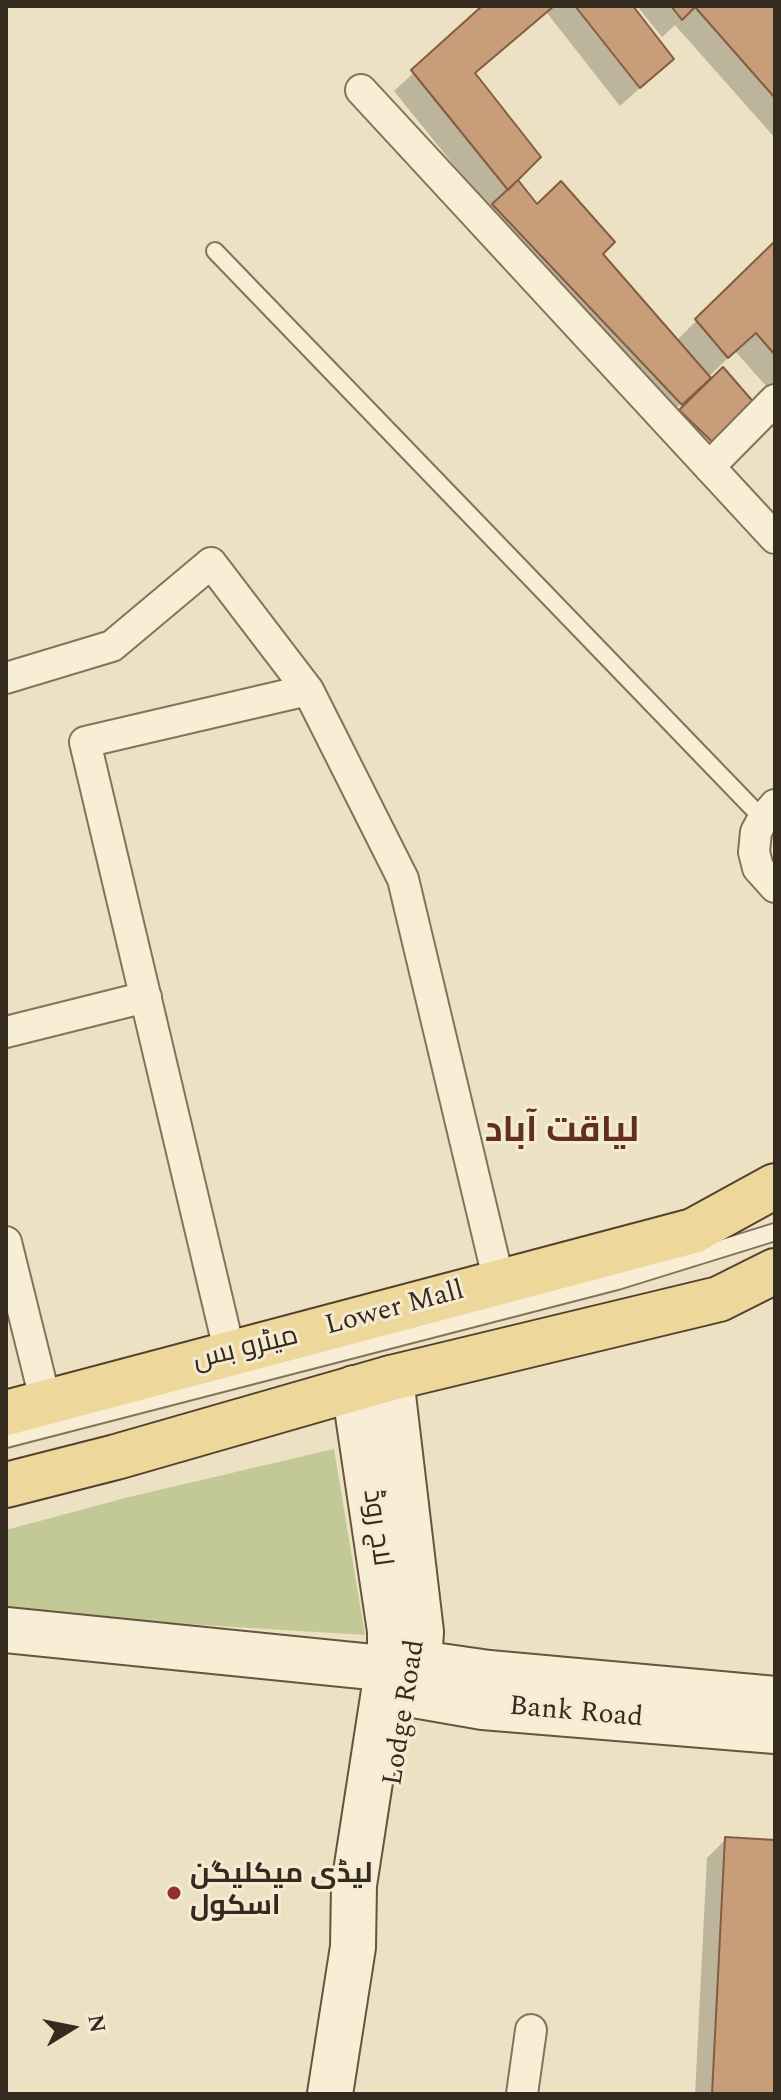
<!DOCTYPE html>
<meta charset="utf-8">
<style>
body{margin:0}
#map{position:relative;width:781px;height:2100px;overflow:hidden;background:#ece1c2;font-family:Spectral,serif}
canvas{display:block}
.frame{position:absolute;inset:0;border:8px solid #352a1e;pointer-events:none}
.north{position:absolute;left:32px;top:1988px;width:80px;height:80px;-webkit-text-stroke:6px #f4ebd2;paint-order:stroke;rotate:80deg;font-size:22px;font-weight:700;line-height:32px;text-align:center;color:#352a1e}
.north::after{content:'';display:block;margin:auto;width:28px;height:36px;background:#352a1e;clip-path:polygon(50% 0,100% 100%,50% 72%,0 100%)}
</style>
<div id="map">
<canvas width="781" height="2100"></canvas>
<div class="frame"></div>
<div class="north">N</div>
</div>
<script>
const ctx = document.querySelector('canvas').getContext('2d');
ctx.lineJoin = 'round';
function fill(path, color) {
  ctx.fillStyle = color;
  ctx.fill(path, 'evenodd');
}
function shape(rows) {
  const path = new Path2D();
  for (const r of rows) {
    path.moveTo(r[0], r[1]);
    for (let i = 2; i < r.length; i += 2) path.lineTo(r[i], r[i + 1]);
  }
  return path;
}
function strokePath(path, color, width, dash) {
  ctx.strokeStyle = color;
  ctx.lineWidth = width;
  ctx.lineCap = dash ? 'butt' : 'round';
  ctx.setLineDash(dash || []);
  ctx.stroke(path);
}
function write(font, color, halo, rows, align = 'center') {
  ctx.font = font + ' Spectral,Cairo,serif';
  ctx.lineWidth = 6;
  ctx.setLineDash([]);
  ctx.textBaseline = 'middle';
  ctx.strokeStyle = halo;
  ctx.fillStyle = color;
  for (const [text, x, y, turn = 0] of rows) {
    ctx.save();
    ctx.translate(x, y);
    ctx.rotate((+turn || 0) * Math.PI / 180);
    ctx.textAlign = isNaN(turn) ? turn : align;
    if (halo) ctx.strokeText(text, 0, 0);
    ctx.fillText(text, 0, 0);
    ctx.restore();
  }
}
fill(shape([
 [334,1449,365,1635,6,1613,6,1530,129,1497]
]), '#c2c997');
fill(shape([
 [486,6,630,6,672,59,620,106,547,13,474,74,515,180,537,207,600,254,676,341,775,243,775,396,735,351,665,419,490,210,394,91],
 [637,6,775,6,775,138,675,25,662,37],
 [722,370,711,461,670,422],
 [726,1839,775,1842,775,2094,695,2094,707,1858]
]), '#0003');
const building = shape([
 [482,6,554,6,475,73,541,157,508,190,411,70,482,6],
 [575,6,633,6,674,59,640,88,575,6],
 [671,6,775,6,775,98,695,7,682,20,671,6],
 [518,180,537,204,561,181,615,242,603,254,711,378,682,405,492,204,518,180],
 [775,241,775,355,756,333,728,358,695,319,775,241],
 [723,367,763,413,723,452,679,410,723,367],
 [725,1837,775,1840,775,2094,712,2094,725,1837]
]);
fill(building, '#c89d7a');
strokePath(building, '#835d41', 2);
const lane = shape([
 [215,251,763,819],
 [6,1439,617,1281,775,1232]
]);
const street = shape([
 [361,90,775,538],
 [709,467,775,400],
 [6,678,112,646,211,563,308,690,403,879,499,1282],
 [775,805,763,819,756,832,754,852,758,868,775,887],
 [6,1032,146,997],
 [6,1242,46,1403],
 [230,1354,85,742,308,690],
 [522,2094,531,2030]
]);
const secondary = shape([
 [391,1378,421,1632,418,1675],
 [6,1630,372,1667,388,1668,419,1663,489,1673,775,1699],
 [390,1669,414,1695,483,1707,775,1731],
 [330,2094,353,1947,354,1885,390,1652,390,1631,354,1388]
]);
const primary = shape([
 [6,1413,693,1231,775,1186],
 [6,1485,116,1457,391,1378,719,1299,775,1271]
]);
strokePath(lane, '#85725a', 20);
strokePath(street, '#85725a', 34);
strokePath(secondary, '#67533e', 48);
strokePath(primary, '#53412e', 48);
strokePath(lane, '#f7eed5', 16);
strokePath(street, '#f7eed5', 30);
strokePath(secondary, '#f7eed5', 44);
strokePath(primary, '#eed79b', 44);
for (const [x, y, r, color] of [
 [174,1893,8,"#91302d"]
]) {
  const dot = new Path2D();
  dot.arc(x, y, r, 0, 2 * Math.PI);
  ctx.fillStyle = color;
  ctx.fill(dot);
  strokePath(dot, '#f4ebd2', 3);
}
write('28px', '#352a1e', '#f4ebd2', [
 ["Lower Mall",395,1310,-15],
 ["میٹرو بس",246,1350,-14],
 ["لاج روڈ",375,1528,82],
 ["Lodge Road",406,1713,-81],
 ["Bank Road",576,1714,5]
]);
write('bold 28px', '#352a1e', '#f4ebd2', [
 ["لیڈی میکلیگن",190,1877],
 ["اسکول",190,1909]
], 'left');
write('bold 36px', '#602f1f', '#f4ebd2', [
 ["لیاقت آباد",562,1134]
]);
</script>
